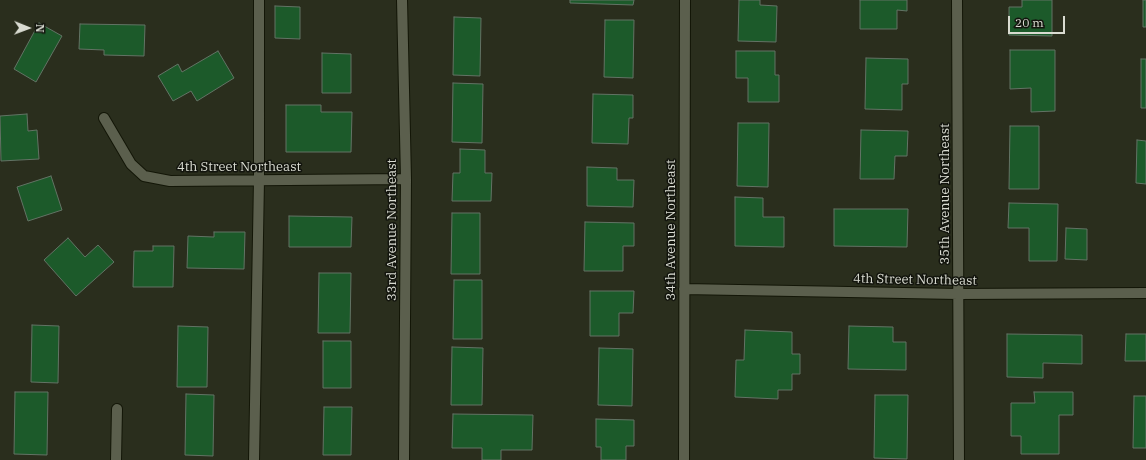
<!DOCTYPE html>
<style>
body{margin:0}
#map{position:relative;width:1146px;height:460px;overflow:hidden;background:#2a2e1d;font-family:"IBM Plex Serif",serif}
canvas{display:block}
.north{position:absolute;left:8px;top:8px;width:40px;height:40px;-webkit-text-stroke:3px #13150e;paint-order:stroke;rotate:91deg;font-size:11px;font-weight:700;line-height:16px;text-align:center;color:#d9dbd1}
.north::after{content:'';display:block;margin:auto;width:14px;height:18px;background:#d9dbd1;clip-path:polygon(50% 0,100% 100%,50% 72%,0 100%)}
.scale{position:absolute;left:1008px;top:16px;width:57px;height:18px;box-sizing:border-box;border:2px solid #d9dbd1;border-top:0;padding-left:5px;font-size:12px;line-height:14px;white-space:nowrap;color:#d9dbd1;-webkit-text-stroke:3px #13150e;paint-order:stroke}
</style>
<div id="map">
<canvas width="1146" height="460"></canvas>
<div class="north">N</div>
<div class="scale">20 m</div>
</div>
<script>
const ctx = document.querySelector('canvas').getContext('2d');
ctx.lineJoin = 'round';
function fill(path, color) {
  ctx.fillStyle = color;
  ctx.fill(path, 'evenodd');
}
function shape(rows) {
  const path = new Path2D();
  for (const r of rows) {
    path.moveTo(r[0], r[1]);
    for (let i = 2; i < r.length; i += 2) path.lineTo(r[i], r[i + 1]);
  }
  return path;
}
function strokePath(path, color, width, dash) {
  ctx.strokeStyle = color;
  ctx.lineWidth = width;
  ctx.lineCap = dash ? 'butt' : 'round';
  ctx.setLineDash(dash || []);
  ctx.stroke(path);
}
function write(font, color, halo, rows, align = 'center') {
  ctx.font = font + ' "IBM Plex Serif",serif';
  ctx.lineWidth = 3;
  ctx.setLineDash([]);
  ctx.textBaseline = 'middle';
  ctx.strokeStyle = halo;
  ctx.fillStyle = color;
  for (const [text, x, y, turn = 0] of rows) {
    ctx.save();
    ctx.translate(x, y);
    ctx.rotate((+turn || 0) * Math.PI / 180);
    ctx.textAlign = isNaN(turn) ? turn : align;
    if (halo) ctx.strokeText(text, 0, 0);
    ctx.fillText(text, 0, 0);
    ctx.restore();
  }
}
const building = shape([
 [570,0,634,0,633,5,570,3,570,0],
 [739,0,760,0,760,5,777,6,776,42,738,41,739,0],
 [860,0,907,0,907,11,897,10,897,29,860,29,860,0],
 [1022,0,1052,0,1052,36,1009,35,1009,7,1022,7,1022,0],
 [1143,0,1146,0,1146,27,1143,27,1143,0],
 [275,6,300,7,300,39,275,38,275,6],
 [454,17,481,18,480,76,453,75,454,17],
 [605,20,634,20,633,78,604,77,605,20],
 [39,23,62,36,36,82,14,69,39,23],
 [80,24,145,25,144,56,104,55,104,50,79,49,80,24],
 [1010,50,1055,50,1055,111,1031,112,1031,88,1010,89,1010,50],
 [218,51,234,78,197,101,191,91,173,101,158,76,178,64,182,72,218,51],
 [736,51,775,51,775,75,779,75,779,102,748,102,748,78,736,78,736,51],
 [322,53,351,54,351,93,322,93,322,53],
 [866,58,908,59,908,84,902,84,902,110,865,109,866,58],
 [1141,59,1146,59,1146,108,1141,108,1141,59],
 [453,83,483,84,482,143,452,142,453,83],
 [593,94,633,95,633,118,629,118,628,144,592,143,593,94],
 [286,105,321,105,321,112,352,112,351,152,286,152,286,105],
 [27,114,28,131,37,130,39,159,1,161,0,116,27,114],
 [738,123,769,123,768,187,737,186,738,123],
 [1010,126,1039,126,1039,189,1009,189,1010,126],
 [861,130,908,131,907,156,895,156,894,179,860,179,861,130],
 [1137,140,1146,141,1146,184,1136,183,1137,140],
 [460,149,485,150,485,173,492,173,491,201,452,201,453,173,460,173,460,149],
 [587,167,617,168,617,180,634,180,633,207,587,206,587,167],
 [51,176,62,210,28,221,17,187,51,176],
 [735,197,763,198,763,217,784,217,784,247,735,246,735,197],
 [1009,203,1058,204,1057,261,1029,261,1029,228,1008,228,1009,203],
 [834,209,908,209,907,247,834,246,834,209],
 [452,213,480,213,480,274,451,274,452,213],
 [289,216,352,217,351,247,289,247,289,216],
 [585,222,634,223,634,246,623,246,623,271,584,271,585,222],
 [1066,228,1087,229,1087,260,1065,259,1066,228],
 [214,232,245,232,244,269,187,268,188,236,214,237,214,232],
 [68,238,85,257,98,245,114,262,76,296,44,260,68,238],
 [153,246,174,246,173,287,133,287,134,251,153,251,153,246],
 [319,273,351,273,350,333,318,333,319,273],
 [454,280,482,280,482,339,453,339,454,280],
 [590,291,634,291,633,313,619,313,619,336,590,336,590,291],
 [32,325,59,326,58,383,31,382,32,325],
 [178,326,208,327,207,387,177,387,178,326],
 [849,326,893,327,893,342,906,342,906,370,848,369,849,326],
 [745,330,792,332,792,354,800,354,800,374,792,374,792,390,778,390,778,399,735,397,736,360,744,360,745,330],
 [1007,334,1082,335,1082,364,1043,363,1043,378,1007,377,1007,334],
 [1126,334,1146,334,1146,361,1125,361,1126,334],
 [323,341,351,341,351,388,323,388,323,341],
 [452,347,483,348,482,405,451,405,452,347],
 [599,348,633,349,632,406,598,405,599,348],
 [15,392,48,392,47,455,14,454,15,392],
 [1034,392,1073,392,1073,415,1059,415,1059,454,1021,454,1021,436,1011,436,1011,403,1035,403,1034,392],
 [186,394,214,395,213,456,185,455,186,394],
 [875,395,908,395,907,459,874,458,875,395],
 [1134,396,1146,396,1146,448,1133,448,1134,396],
 [324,407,352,407,351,455,323,455,324,407],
 [453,414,533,415,532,450,501,450,501,460,482,460,482,448,452,448,453,414],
 [596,419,634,420,634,446,626,446,626,460,601,460,601,447,596,447,596,419]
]);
fill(building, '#1c5a2a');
strokePath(building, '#637365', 1);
const minor = shape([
 [402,0,406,179,404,460],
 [957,0,959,460],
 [104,118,131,164,144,176,170,181,406,179],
 [684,289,958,294,1146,293],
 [116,460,117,409],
 [254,460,259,180,259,0],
 [684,460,685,0]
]);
strokePath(minor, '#131607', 12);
strokePath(minor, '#5b5f4d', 10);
write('13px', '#d9dbd1', '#13150e', [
 ["4th Street Northeast",239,167],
 ["35th Avenue Northeast",945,194,-90],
 ["33rd Avenue Northeast",392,230,-90],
 ["34th Avenue Northeast",671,230,-90],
 ["4th Street Northeast",915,280,1]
]);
</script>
